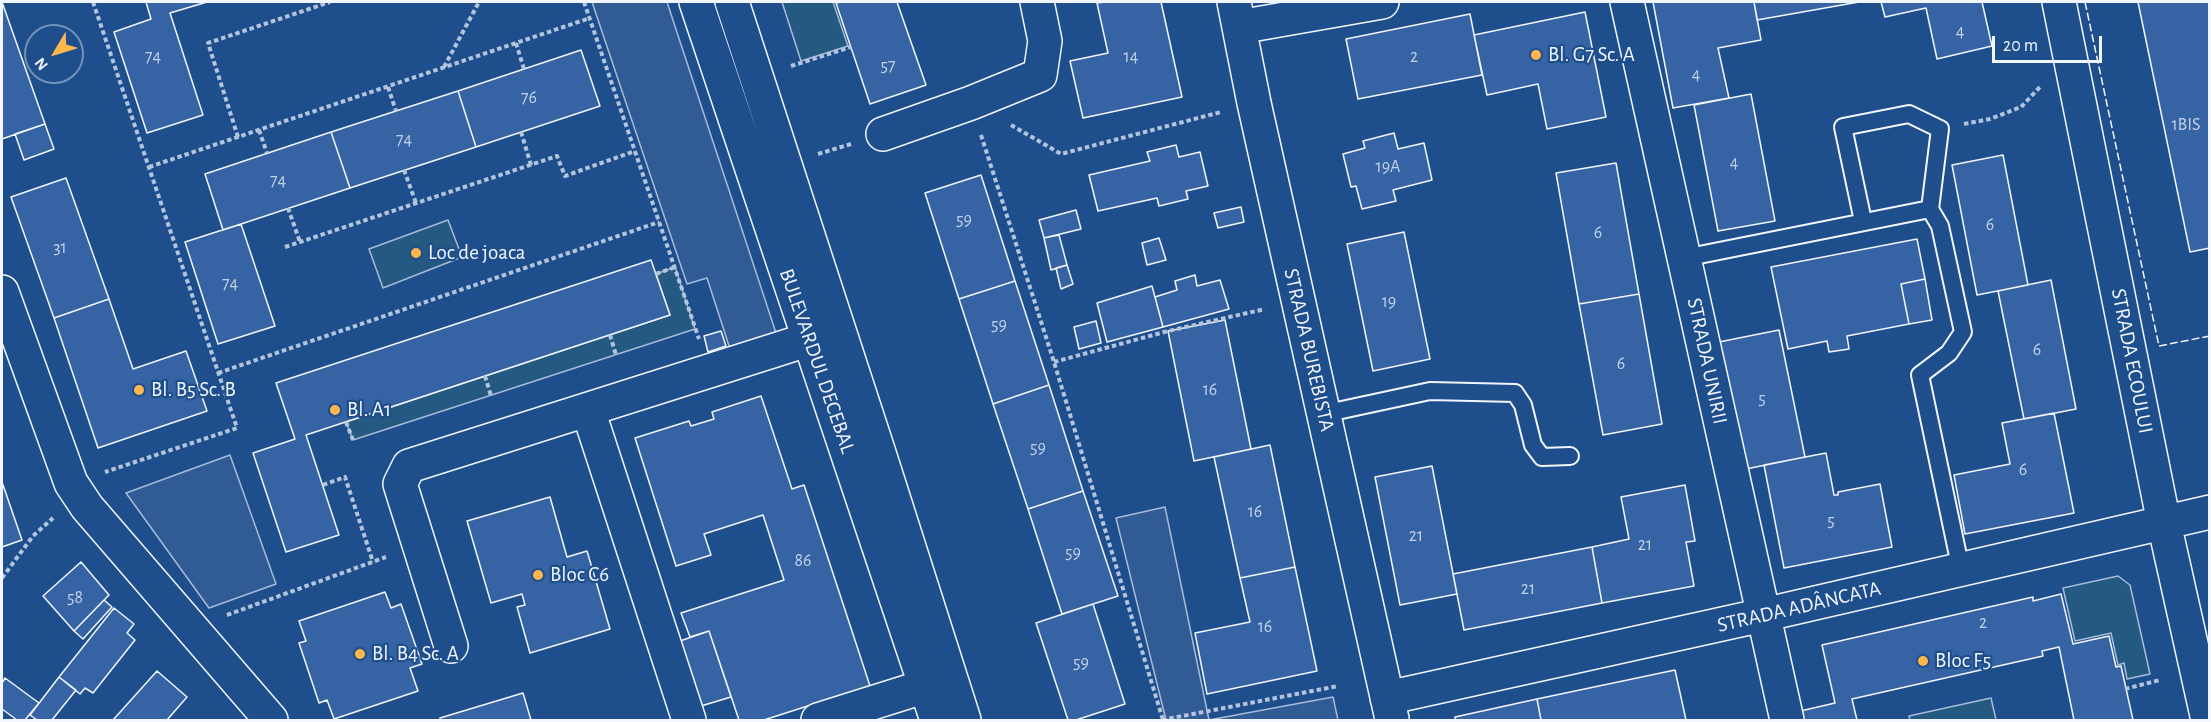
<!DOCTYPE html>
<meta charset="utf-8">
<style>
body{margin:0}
#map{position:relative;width:2211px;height:722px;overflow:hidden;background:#1f4e8c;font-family:"Alegreya Sans",sans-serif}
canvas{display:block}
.frame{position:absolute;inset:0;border:3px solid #f2f6ff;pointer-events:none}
.north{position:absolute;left:24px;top:24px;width:60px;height:60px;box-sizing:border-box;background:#1f4e8c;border:2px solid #7391ba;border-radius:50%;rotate:232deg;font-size:16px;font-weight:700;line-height:24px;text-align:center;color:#f2f6ff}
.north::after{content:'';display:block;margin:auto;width:21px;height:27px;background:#ffb74d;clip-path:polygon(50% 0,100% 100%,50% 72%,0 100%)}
.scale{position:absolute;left:1992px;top:36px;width:110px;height:27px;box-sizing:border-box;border:3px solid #f2f6ff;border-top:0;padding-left:8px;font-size:18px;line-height:21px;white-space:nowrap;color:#f2f6ff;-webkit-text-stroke:4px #1f4e8c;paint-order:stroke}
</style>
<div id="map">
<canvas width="2211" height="722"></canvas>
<div class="frame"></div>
<div class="north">N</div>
<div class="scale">20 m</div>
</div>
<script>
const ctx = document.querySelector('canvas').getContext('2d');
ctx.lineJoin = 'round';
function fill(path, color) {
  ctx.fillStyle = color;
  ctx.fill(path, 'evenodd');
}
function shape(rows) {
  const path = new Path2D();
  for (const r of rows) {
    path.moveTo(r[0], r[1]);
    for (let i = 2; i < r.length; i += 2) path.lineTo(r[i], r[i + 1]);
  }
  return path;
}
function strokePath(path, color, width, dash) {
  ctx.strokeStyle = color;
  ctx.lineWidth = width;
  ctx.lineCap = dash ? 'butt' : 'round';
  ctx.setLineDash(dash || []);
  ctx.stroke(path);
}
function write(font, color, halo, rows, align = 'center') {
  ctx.font = font + ' "Alegreya Sans",sans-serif';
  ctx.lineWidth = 4.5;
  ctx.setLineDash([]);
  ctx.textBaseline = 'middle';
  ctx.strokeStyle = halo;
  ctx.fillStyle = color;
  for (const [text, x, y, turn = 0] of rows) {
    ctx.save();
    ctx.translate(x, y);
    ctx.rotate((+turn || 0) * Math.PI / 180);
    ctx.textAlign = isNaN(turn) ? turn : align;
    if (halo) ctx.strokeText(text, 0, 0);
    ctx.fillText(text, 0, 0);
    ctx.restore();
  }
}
const green = shape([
 [782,2,833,2,848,46,801,61,782,2],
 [448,220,462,257,383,288,369,249,448,220],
 [675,267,695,329,353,440,346,422,670,315,656,274,675,267],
 [2118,576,2130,585,2150,674,2127,679,2124,663,2118,665,2111,633,2075,641,2063,588,2118,576],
 [1991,698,1996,720,1910,720,1909,716,1991,698]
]);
fill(green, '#245a82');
strokePath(green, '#a8bbd7', 1.5);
const parking = shape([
 [592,2,667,2,777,336,731,352,707,278,687,284,592,2],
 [230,455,276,584,209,608,126,493,230,455],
 [1165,507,1209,720,1333,697,1338,720,1166,720,1116,518,1165,507]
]);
fill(parking, '#305b95');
strokePath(parking, '#a8bbd7', 1.5);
const building = shape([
 [2,2,45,124,2,139,2,2],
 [146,2,207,2,170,13,203,115,147,133,114,32,151,19,146,2],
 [841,2,897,2,926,85,870,104,836,3,841,2],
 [1105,2,1161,2,1182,97,1083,118,1070,61,1108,53,1097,3,1105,2],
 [1653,2,1754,2,1761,40,1718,48,1729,98,1673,108,1653,2],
 [1754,2,1859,2,1757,20,1754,2],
 [1881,2,1982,2,1992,46,1937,59,1926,8,1885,17,1881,2],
 [2138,2,2210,2,2210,248,2190,252,2138,2],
 [1585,12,1606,117,1547,129,1538,84,1487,95,1474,35,1585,12],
 [1470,14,1482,75,1358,99,1346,39,1470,14],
 [581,50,600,106,476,147,458,91,581,50],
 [458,91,476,147,350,188,331,132,458,91],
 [1751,94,1775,221,1718,231,1694,105,1751,94],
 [45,124,54,149,24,160,15,134,45,124],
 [331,132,350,188,223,230,205,174,331,132],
 [1394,133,1398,149,1424,143,1432,180,1393,190,1396,201,1362,209,1356,186,1351,187,1343,154,1365,148,1363,141,1394,133],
 [1176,145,1179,157,1200,152,1208,186,1186,191,1188,199,1159,206,1157,198,1098,211,1089,175,1150,161,1147,152,1176,145],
 [2003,155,2028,285,1977,295,1952,165,2003,155],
 [1616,163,1639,294,1579,304,1556,173,1616,163],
 [981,175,1015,281,959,299,925,193,981,175],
 [66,178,109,299,54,318,11,197,66,178],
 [1241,207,1244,222,1218,228,1214,213,1241,207],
 [1076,210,1081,229,1044,238,1039,220,1076,210],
 [241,224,275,326,218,344,185,242,241,224],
 [1404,232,1430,359,1373,371,1347,244,1404,232],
 [1059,235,1067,265,1051,270,1044,238,1059,235],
 [1159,238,1166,260,1147,265,1142,243,1159,238],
 [1917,239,1925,279,1901,284,1909,324,1847,336,1849,349,1829,352,1827,341,1788,349,1771,267,1917,239],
 [651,260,670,315,306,435,339,535,286,552,253,453,295,439,276,383,651,260],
 [1067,265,1073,284,1061,289,1056,268,1067,265],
 [1195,275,1197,286,1220,280,1229,309,1163,327,1155,297,1177,290,1175,281,1195,275],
 [1925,279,1932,320,1909,324,1901,284,1925,279],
 [2051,280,2076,409,2024,419,1998,291,2051,280],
 [1015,281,1049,385,993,404,959,299,1015,281],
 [1152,286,1163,327,1107,342,1097,303,1152,286],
 [1639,294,1662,424,1603,435,1579,304,1639,294],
 [109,299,133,369,186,351,207,411,98,448,54,318,109,299],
 [1225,320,1251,449,1194,461,1168,331,1225,320],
 [1096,321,1101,343,1079,349,1074,327,1096,321],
 [1779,330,1805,457,1746,469,1719,342,1779,330],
 [721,331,726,346,708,352,704,336,721,331],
 [1049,385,1083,491,1028,509,993,404,1049,385],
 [761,396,792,489,804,485,870,686,764,720,739,720,709,631,690,637,681,613,784,580,763,515,704,534,711,555,676,566,635,438,689,421,691,426,714,419,712,412,761,396],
 [2054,413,2074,513,1965,534,1954,475,2010,464,2002,423,2054,413],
 [1270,445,1295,567,1240,578,1214,457,1270,445],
 [1826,453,1834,495,1838,495,1838,492,1880,484,1892,547,1784,568,1764,465,1826,453],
 [1432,466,1457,594,1400,605,1375,477,1432,466],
 [2,482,22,540,2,547,2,482],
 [1685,485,1695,541,1686,542,1694,586,1602,603,1592,547,1629,539,1621,497,1685,485],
 [1083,491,1118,596,1062,614,1028,509,1083,491],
 [550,497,567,557,587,551,610,629,530,653,517,607,525,605,522,594,491,603,467,521,550,497],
 [1592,547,1602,603,1464,630,1453,574,1592,547],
 [81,562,109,595,74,631,43,596,81,562],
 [1295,567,1317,671,1207,694,1195,633,1250,622,1240,578,1295,567],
 [385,592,391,608,401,604,422,664,410,668,418,691,334,719,327,700,319,703,299,643,306,641,299,621,385,592],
 [2061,594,2073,644,2109,636,2116,667,2121,666,2133,720,2074,720,2059,647,2042,651,2043,656,1852,699,1857,720,1798,720,1796,712,1835,703,1822,645,2033,597,2033,601,2061,594],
 [104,600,112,607,83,639,74,631,104,600],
 [1093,604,1125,704,1076,720,1068,720,1036,623,1093,604],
 [114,608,134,624,127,633,135,640,93,693,85,688,80,694,59,677,114,608],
 [709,631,731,697,701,706,680,641,709,631],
 [1675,670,1686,720,1541,720,1537,699,1675,670],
 [157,671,187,697,167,720,113,720,157,671],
 [59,677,76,690,52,720,37,720,30,715,59,677],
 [5,678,39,703,25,720,17,720,2,709,2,683,5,678],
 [523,693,531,720,440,720,440,718,523,693],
 [1537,699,1541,720,1455,720,1455,717,1537,699]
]);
fill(building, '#3563a3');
strokePath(building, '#f2f6ff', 1.5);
const lane = shape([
 [1863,221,1843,127,1909,114,1940,129,1930,209],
 [1684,258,1930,209,1940,226,1963,332,1949,353,1920,375,1961,570],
 [1323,414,1430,391,1515,393,1523,405,1533,445,1542,457,1570,456]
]);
const street = shape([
 [1234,2,1254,103,1392,719],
 [1627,2,1787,720],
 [2059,2,2164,523,2208,720],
 [1239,27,1382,2],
 [883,134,971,103,1040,75,1045,41,1037,2],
 [2,292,71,483,87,507,271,720],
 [588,410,689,720],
 [451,646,400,484,409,466,810,339],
 [1387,698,1763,615,2210,512],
 [818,720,926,686]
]);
const primary = shape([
 [696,2,937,720],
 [732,2,879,453,964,720]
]);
strokePath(lane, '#f2f6ff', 20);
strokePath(street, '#f2f6ff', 36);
strokePath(primary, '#f2f6ff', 36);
strokePath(shape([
 [93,2,237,428,105,472],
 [584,2,699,339],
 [516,43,524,69],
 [791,66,851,47],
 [444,67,479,2],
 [388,87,396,111],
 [1964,124,1990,119,2021,107,2041,86],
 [1011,125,1061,154,1221,112],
 [259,130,267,153],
 [521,132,531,165],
 [981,135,1054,362,1163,720],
 [238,137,208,43,330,2],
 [818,154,851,144],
 [149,167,590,18],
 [404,170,416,203],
 [288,208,300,242],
 [285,247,557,156,565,176,635,151],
 [656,274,675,267],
 [610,335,616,355],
 [1054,362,1168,331,1265,309],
 [218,373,659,222],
 [485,376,491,396],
 [346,422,353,440],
 [323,485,345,477,373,562],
 [2,578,33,536,53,518],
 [227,615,386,557],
 [2125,689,2160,680],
 [1162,720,1338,686]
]), '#b3c4dc', 4, [4.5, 3]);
strokePath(lane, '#1f4e8c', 16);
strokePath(street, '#1f4e8c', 33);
strokePath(primary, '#1f4e8c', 33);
strokePath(shape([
 [2085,2,2159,346,2210,336]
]), '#f2f6ff', 1.5, [8, 3]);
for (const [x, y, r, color] of [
 [1536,55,6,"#ffb74d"],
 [416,253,6,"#ffb74d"],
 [139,390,6,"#ffb74d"],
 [335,410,6,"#ffb74d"],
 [538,575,6,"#ffb74d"],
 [360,654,6,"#ffb74d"],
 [1923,661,6,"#ffb74d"]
]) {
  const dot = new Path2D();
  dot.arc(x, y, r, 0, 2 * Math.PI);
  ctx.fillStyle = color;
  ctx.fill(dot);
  strokePath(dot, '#1f4e8c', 2);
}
write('18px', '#c3d1e8', null, [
 ["4",1960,32],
 ["74",153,57],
 ["14",1131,57],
 ["2",1414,57],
 ["57",888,66],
 ["4",1696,75],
 ["76",529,98],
 ["1BIS",2186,125],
 ["74",404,140],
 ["4",1734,163],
 ["19A",1388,167],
 ["74",278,181],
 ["59",964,220],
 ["6",1990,225],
 ["6",1598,233],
 ["31",60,248],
 ["74",230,284],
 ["19",1389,302],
 ["59",999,325],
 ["6",2037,350],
 ["6",1621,364],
 ["16",1210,390],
 ["5",1762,399],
 ["59",1038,448],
 ["6",2023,470],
 ["16",1255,512],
 ["5",1831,521],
 ["21",1416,536],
 ["21",1645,545],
 ["59",1073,553],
 ["86",803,561],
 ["21",1528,589],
 ["58",75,598],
 ["2",1983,623],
 ["16",1265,627],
 ["59",1081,663]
]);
write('21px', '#f2f6ff', '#1f4e8c', [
 ["Bl. G7 Sc. A",1548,55],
 ["Loc de joaca",428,253],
 ["Bl. B5 Sc. B",151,390],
 ["Bl. A1",347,410],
 ["Bloc C6",550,575],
 ["Bl. B4 Sc. A",372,654],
 ["Bloc F5",1935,661]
], 'left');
write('21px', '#f2f6ff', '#1f4e8c', [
 ["STRADA BUREBISTA",1309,350,77],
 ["BULEVARDUL DECEBAL",817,361,71],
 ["STRADA UNIRII",1707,361,78],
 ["STRADA ECOULUI",2132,361,79],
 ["STRADA ADÂNCATA",1799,607,-13]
]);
</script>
